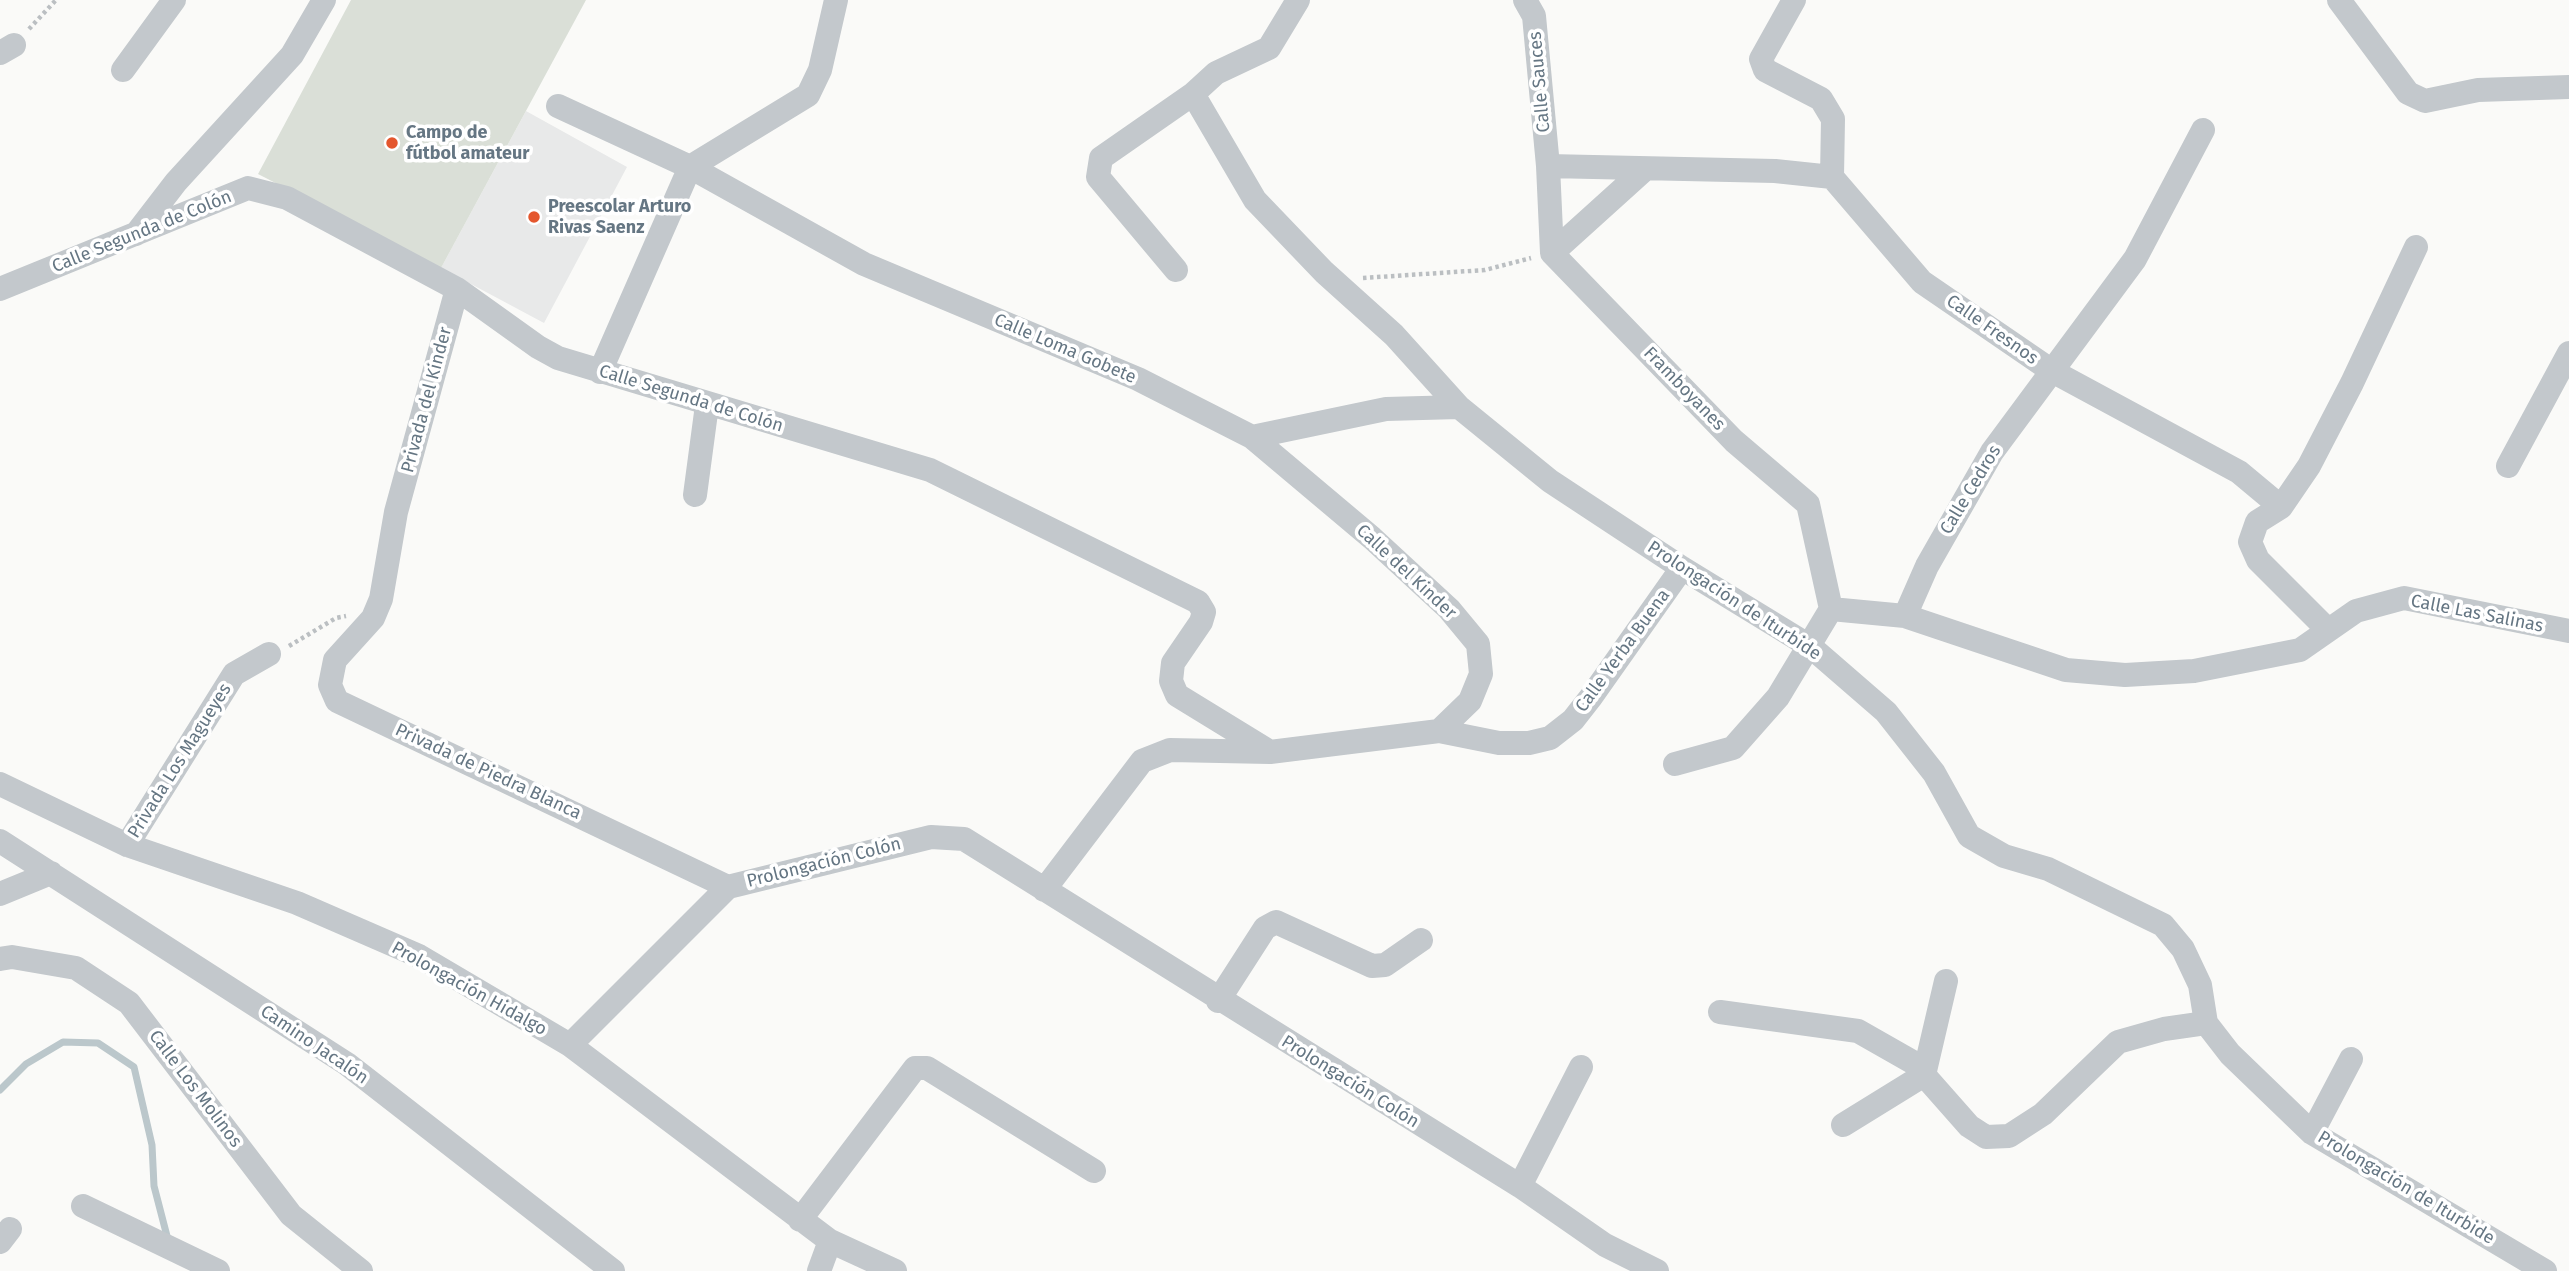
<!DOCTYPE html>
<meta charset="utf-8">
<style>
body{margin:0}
canvas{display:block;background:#fafaf8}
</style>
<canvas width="2569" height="1271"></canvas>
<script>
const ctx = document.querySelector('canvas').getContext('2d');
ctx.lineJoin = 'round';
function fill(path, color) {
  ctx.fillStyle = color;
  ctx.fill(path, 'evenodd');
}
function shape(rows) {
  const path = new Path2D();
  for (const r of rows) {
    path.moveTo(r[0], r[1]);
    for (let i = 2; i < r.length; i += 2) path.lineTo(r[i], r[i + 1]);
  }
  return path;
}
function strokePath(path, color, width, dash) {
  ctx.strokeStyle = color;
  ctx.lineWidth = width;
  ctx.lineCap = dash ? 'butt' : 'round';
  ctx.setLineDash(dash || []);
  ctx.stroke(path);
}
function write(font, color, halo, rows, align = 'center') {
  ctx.font = font + ' "Fira Sans",sans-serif';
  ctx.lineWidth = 7;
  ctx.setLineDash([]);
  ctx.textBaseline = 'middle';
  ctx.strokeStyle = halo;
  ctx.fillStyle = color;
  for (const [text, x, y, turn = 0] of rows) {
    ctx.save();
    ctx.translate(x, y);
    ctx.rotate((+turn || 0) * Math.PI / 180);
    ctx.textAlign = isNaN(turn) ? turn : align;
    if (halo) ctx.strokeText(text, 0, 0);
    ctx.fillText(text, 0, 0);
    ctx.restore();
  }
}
fill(shape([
 [526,111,627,167,544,323,441,268]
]), '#e8e9e9');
fill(shape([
 [351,0,586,0,441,268,258,174]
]), '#dadfd7');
strokePath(shape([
 [0,1090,26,1064,63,1042,98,1043,134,1067,152,1145,154,1186,168,1240]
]), '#bbc7cb', 7);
strokePath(shape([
 [29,29,56,0],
 [1363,278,1485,270,1531,258],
 [289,646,336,618,346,616]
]), '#bbbfc2', 4.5, [3.5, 3.5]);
strokePath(shape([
 [1525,0,1534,16,1548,166,1552,253,1734,441,1808,504,1831,609],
 [1794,0,1761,59,1765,70,1821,99,1833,119,1832,177],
 [2339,0,2408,93,2425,101,2478,90,2569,87],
 [0,53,14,45],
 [123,70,174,0],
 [1193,94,1255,200,1324,272,1394,335,1459,407,1550,481,1682,568,1811,647,1886,712,1934,773,1969,836,2004,856,2048,869,2163,925,2183,949,2200,985,2206,1023,2230,1054,2312,1133,2545,1271],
 [558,106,690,167,864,264,1138,379,1252,437,1386,409,1459,407],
 [1548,166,1775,171,1832,177,1922,282,2052,371,2239,472,2281,507,2257,522,2250,542,2258,560,2328,630],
 [690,167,808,95,820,70,836,0],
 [136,234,176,182,292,55,324,0],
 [1552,253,1645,169],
 [1176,270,1098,177,1101,158,1193,94,1216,73,1269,48,1298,0],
 [0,289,248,188,287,198,457,289,538,347,558,358,930,470,1198,602,1204,612,1201,622,1173,663,1171,681,1177,695,1270,752],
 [457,289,396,512,381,599,373,618,335,660,330,685,337,701,728,887],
 [600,372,690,167],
 [1252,437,1372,538,1449,609,1478,644,1481,674,1470,701,1439,731],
 [2508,466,2569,353],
 [695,495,707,405],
 [2281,507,2309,466,2352,383,2416,247],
 [1831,609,1905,616,2066,670,2125,675,2194,671,2300,650,2356,611,2404,598,2569,631],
 [1905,616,1927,566,1992,452,2135,259,2203,130],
 [1675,764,1733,748,1778,697,1831,609],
 [0,784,127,845,297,903,419,956,570,1045,830,1241,895,1271],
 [0,841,347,1064,613,1271],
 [127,845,234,674,269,654],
 [1044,890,1142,761,1170,750,1270,752,1439,731,1499,743,1529,743,1550,738,1573,720,1591,697,1682,568],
 [0,894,51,873],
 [0,959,12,957,76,968,129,1003,291,1215,361,1271],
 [1218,1001,1265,928,1276,922,1372,966,1385,965,1421,940],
 [1720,1012,1858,1031,1916,1064,1924,1075],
 [570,1045,728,887,931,837,964,839,1520,1186,1605,1245,1657,1271],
 [1924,1075,1946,981],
 [1843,1125,1924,1075,1969,1126,1986,1137,2009,1136,2043,1114,2118,1042,2164,1029,2206,1023],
 [2312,1133,2351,1059],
 [1520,1186,1581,1067],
 [83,1206,218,1271],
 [800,1220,915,1068,927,1068,1094,1171],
 [0,1242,10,1229],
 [819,1271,830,1241]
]), '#c3c8cc', 24);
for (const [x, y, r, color] of [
 [392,143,7,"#e4572e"],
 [534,217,7,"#e4572e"]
]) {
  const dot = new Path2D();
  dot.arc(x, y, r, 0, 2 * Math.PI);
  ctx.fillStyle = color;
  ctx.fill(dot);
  strokePath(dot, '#fff', 2.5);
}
write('18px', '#657683', '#fff', [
 ["Calle Sauces",1540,82,-95],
 ["Calle Segunda de Colón",142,232,-22],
 ["Calle Fresnos",1992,330,35],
 ["Calle Loma Gobete",1065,349,23],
 ["Framboyanes",1684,389,46],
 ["Calle Segunda de Colón",691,399,17],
 ["Privada del Kinder",427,400,-75],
 ["Calle Cedros",1971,490,-59],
 ["Calle del Kinder",1406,572,43],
 ["Prolongación de Iturbide",1734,601,33],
 ["Calle Las Salinas",2477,614,11],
 ["Calle Yerba Buena",1623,651,-54],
 ["Privada Los Magueyes",180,761,-58],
 ["Privada de Piedra Blanca",488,772,25],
 ["Prolongación Colón",824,863,-14],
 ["Prolongación Hidalgo",469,989,29],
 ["Camino Jacalón",314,1045,34],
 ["Prolongación Colón",1350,1082,32],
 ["Calle Los Molinos",195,1089,53],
 ["Prolongación de Iturbide",2406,1188,31]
]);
write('bold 18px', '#657683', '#fff', [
 ["Campo de",406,133],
 ["fútbol amateur",406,154],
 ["Preescolar Arturo",548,207],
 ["Rivas Saenz",548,228]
], 'left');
</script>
